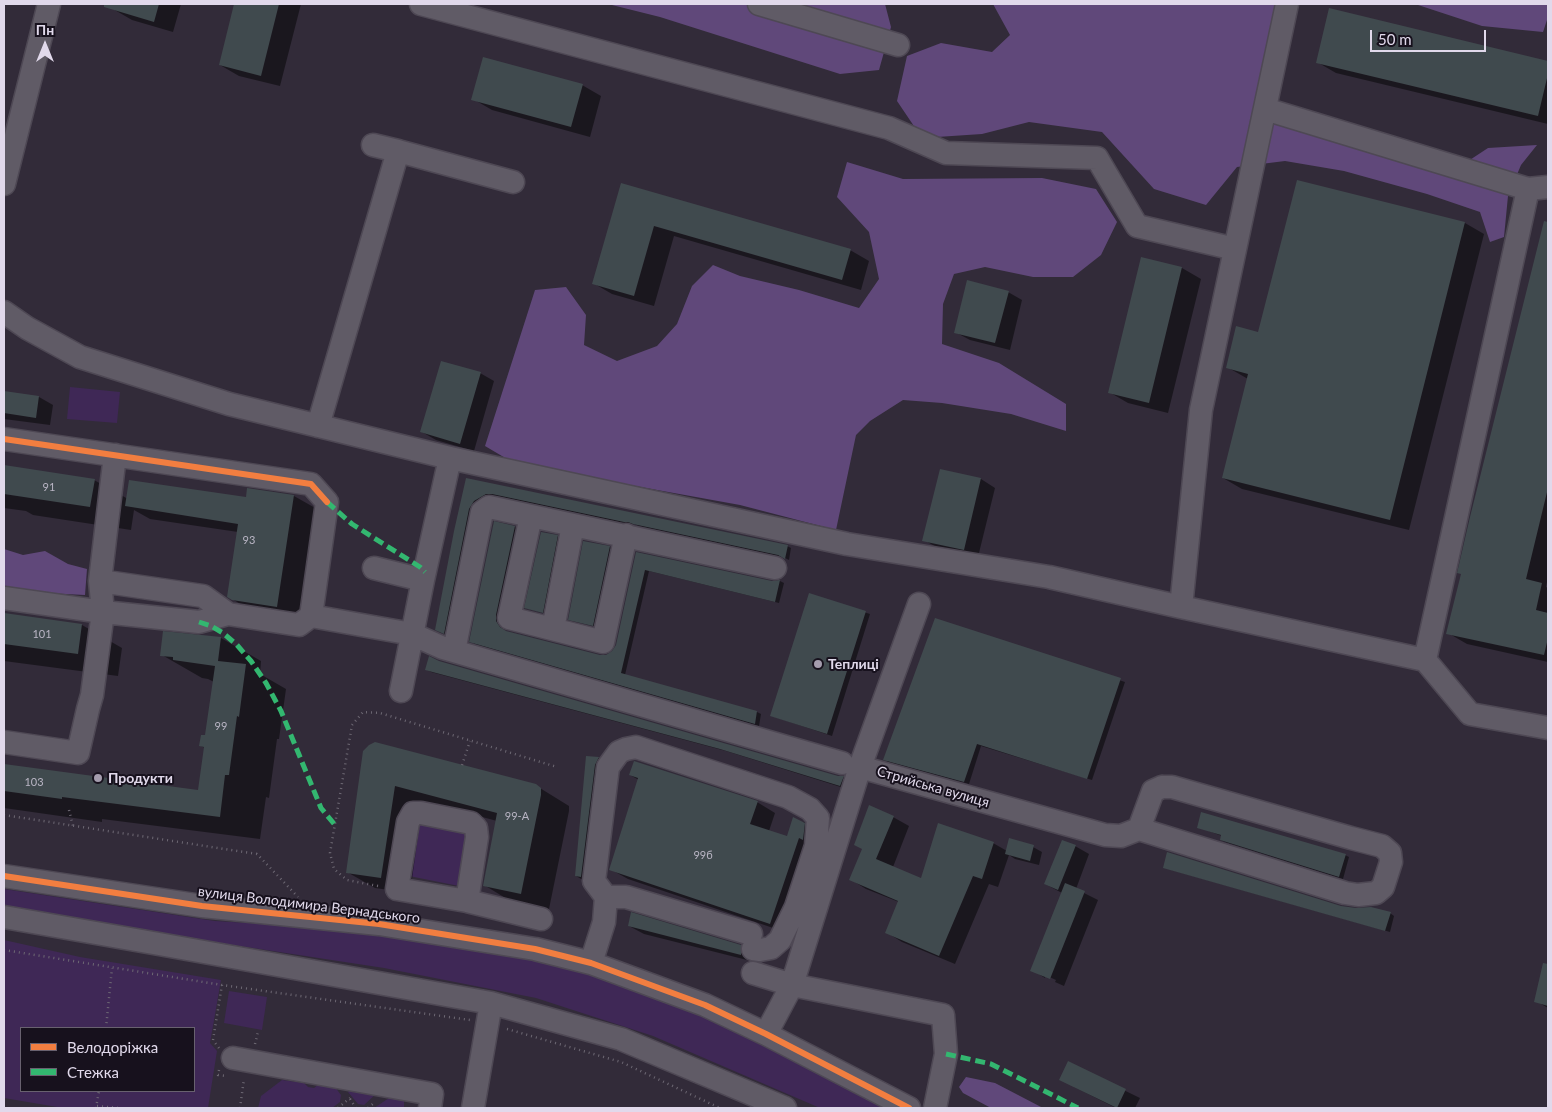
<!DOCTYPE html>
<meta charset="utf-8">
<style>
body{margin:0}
#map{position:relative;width:1552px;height:1112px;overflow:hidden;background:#322b39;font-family:Lato,sans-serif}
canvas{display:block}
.frame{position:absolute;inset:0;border:5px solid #e1d9eb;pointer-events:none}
.legend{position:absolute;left:20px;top:1027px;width:175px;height:65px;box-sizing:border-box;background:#17111d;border:1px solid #68616f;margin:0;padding:6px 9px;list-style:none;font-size:15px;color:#e1d9eb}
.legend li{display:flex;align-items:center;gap:10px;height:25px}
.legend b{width:25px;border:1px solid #68616f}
.north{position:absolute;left:20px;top:20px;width:50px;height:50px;-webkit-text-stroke:4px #17111d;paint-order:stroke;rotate:0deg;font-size:14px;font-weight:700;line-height:20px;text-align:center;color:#e1d9eb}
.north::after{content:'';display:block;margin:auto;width:18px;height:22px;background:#e1d9eb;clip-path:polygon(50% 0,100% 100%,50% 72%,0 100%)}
.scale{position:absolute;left:1370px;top:30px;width:116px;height:22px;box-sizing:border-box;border:2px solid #e1d9eb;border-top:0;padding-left:6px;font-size:15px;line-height:18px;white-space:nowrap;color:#e1d9eb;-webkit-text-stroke:4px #17111d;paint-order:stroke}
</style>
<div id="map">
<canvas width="1552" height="1112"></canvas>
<div class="frame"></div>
<ul class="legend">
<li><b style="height:6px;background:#f27e40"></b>Велодоріжка</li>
<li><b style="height:6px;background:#33b770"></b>Стежка</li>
</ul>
<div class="north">Пн</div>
<div class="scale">50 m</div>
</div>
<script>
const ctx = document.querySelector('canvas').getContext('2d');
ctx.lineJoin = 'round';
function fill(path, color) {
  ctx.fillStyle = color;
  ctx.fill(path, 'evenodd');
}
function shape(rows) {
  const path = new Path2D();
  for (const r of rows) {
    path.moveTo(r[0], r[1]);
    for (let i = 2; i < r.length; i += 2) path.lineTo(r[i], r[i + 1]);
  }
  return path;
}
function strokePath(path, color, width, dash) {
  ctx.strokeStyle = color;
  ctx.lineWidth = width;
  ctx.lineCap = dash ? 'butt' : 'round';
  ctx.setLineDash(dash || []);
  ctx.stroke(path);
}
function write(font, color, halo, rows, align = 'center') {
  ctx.font = font + ' Lato,sans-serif';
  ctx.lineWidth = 4;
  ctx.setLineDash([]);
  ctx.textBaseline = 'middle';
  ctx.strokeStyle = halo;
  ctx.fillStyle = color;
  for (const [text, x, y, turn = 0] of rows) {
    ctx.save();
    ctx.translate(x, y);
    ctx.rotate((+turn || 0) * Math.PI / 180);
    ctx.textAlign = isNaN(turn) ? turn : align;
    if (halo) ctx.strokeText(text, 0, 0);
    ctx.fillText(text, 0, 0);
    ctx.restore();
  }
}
fill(shape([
 [70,387,120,392,117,423,67,419],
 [413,821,474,832,464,887,404,875],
 [4,889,215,921,384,931,498,950,599,977,709,1019,826,1073,883,1108,820,1108,653,1036,536,998,384,968,4,910],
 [4,940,80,957,221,980,210,1043,217,1051,208,1108,63,1108,4,1098],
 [194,1028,194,1091,21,1091,21,1028],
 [229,991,267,997,262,1030,224,1023],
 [282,1080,304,1083,308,1087,314,1088,319,1084,335,1087,341,1095,340,1102,332,1108,258,1108,261,1096],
 [350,1089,377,1093,364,1105,358,1104,348,1092],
 [392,1096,404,1098,404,1108,374,1108]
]), '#3f2856');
fill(shape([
 [608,4,885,4,891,27,879,70,840,74,660,17],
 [993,4,1296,4,1277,100,1310,118,1453,171,1488,148,1537,145,1521,165,1508,196,1504,237,1490,242,1480,212,1427,194,1344,171,1285,161,1237,167,1206,205,1154,189,1102,132,1029,122,982,134,922,138,897,101,907,56,941,43,992,52,1010,35],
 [1415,4,1548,4,1548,17,1543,32,1482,26],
 [847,162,903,179,1042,178,1096,189,1117,222,1101,255,1073,277,1033,277,985,267,954,274,943,304,942,344,999,363,1066,404,1066,431,1011,414,942,403,903,400,870,421,856,435,836,530,740,505,602,480,529,472,485,446,535,290,566,287,586,315,584,345,617,361,657,346,677,324,692,286,713,265,740,276,799,290,859,308,879,279,869,232,837,197],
 [4,549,23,555,45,551,68,564,87,569,85,595,4,591],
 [966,1077,995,1083,1043,1108,991,1108,963,1093,959,1087]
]), '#60487a');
fill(shape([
 [114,4,181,4,173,32,132,20,113,9],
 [235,4,301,4,280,86,239,76,220,65],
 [1330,9,1548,62,1548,124,1336,73,1317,62],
 [582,85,601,96,590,137,492,110,473,99],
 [622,185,850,250,869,261,861,290,674,236,654,306,612,294,593,283],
 [1465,223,1484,234,1409,530,1242,489,1223,478,1248,379,1227,367,1259,333],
 [1548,226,1548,577,1546,587,1548,588,1548,662,1467,644,1448,633],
 [1142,259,1182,268,1201,279,1168,413,1128,403,1109,392],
 [1008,292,1022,300,1010,350,970,340,955,332],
 [480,373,494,381,474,451,436,440,422,432],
 [4,392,39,397,53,405,50,425,4,419],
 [4,466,94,480,128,499,247,499,248,489,294,496,317,509,300,620,256,613,232,599,238,532,150,519,134,510,131,530,33,515,26,511,4,508],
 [941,470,981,479,995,488,978,557,938,548,924,540],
 [467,479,787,546,791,548,789,560,783,557,639,526,634,524,629,524,497,496,491,496,479,503,448,635,440,632],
 [494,523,515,527,519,530,500,618,500,625,504,631,600,656,607,656,613,652,617,645,637,553,772,582,780,581,784,583,779,603,649,571,625,675,757,712,761,714,759,726,475,644,471,641],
 [557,536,561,539,547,614,526,608],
 [584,542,610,547,614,550,597,627,574,621],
 [810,595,870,614,832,736,772,716],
 [4,614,82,625,122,648,118,676,4,661],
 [936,620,1125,682,1092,780,981,746,969,784,888,762,884,759],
 [164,633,221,638,261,661,260,674,286,689,279,739,277,739,269,798,266,797,260,839,102,819,102,822,4,808,4,765,199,791,205,748,201,746,206,737,214,682,208,679,202,678,162,655],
 [439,662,838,777,843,777,847,779,844,788,726,751,431,672,427,670],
 [364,751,535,785,569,806,569,811,549,909,512,902,484,885,497,821,423,801,410,893,375,888,347,872],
 [588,757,599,758,613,766,590,884,576,876],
 [630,775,757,802,775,813,769,831,788,838,803,822,822,833,788,933,628,879,610,869,639,780],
 [893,817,909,826,893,867,921,879,993,843,1007,851,1033,847,1042,852,1039,865,1015,859,1009,855,998,887,989,884,955,964,902,942,886,932,899,902,866,889,850,879],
 [1198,827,1345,855,1349,857,1343,879,1225,842,1221,840,1222,836],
 [1075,846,1089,854,1076,889,1098,900,1064,986,1055,982,1056,980,1045,975,1045,978,1032,970,1062,893,1045,884],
 [1168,869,1341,907,1390,913,1394,916,1390,932],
 [629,926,740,946,755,954,755,962,644,934],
 [1542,976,1548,977,1548,1008,1536,1001],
 [1068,1063,1140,1098,1135,1108,1116,1108,1074,1087]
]), '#0007');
fill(shape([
 [104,4,159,4,154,22,104,7],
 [234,4,279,4,261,76,219,65],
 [1329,8,1548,61,1548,74,1538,116,1316,63],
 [483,57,583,84,571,127,471,100],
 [1297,180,1465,222,1390,520,1222,478,1248,374,1226,368,1236,326,1258,332],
 [621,183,851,249,842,280,654,226,634,296,592,284],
 [1544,221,1548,222,1548,488,1526,579,1542,583,1536,610,1548,613,1548,638,1544,655,1446,634,1461,574,1457,573,1470,517],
 [1141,257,1182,267,1149,403,1108,393],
 [967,280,1009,291,995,343,954,333],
 [441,361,481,372,460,444,420,432],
 [4,391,39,396,36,418,4,413],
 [4,465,95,479,90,507,4,494],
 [940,469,981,478,964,550,922,541],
 [466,478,788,545,785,559,778,555,633,524,628,522,624,522,492,494,486,494,474,501,469,509,444,634,435,630,454,531],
 [129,480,246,497,247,488,294,495,277,607,232,600,227,597,238,524,125,506],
 [494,521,515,526,496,615,496,621,500,627,506,631,600,655,606,655,612,651,616,645,636,552,772,581,780,580,775,602,645,570,621,673,757,711,755,724,469,642],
 [541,532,558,535,543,613,524,608],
 [583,541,610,546,593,626,568,620],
 [809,593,866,611,827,734,770,716],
 [4,613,82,624,78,654,4,644],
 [935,618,1121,678,1087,779,977,744,964,782,883,760],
 [163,631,221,637,218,661,246,664,239,717,237,716,229,775,225,775,220,817,62,797,62,799,4,791,4,764,198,790,204,747,199,746,201,735,205,735,215,666,173,660,173,657,160,656],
 [429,656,439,661,838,776,844,776,840,786,720,749,425,670],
 [375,742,536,784,541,788,541,795,521,894,483,886,497,813,395,786,381,878,346,873,363,751,369,745],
 [586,756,599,757,595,765,581,877,575,876],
 [634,761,758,801,750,824,787,836,793,817,805,823,803,840,799,838,770,924,609,870,638,778,629,775],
 [869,805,894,816,876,859,921,878,938,823,994,842,982,879,973,876,939,956,885,933,898,901,849,880,862,849,854,845],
 [1201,812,1346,854,1339,877,1220,840,1221,835,1197,828],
 [1009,838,1034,845,1030,861,1005,854],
 [1062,840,1076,845,1058,890,1044,884],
 [1167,852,1341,906,1356,908,1371,907,1391,912,1385,931,1163,868],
 [1065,883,1085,891,1050,979,1030,971],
 [631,912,741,945,741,955,628,926],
 [1543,963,1548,964,1548,1006,1534,1002],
 [1068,1061,1126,1089,1117,1108,1059,1080]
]), '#404a4e');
const minor = shape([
 [421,4,889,128,946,153,1097,158,1137,226,1235,249],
 [759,4,898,45],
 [1287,4,1201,410,1181,607,1425,660,1470,714,1548,728],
 [1265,109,1528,189],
 [373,145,398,151],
 [4,184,49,4],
 [4,312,27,328,80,357,229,404,450,458],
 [318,426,398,151,513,182],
 [4,439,311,484,327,502,311,616,299,625,228,614,203,596,100,581],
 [531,516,509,618,603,642,626,535],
 [374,568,423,580],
 [4,598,103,612,199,622,228,614],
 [311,616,412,634,443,648,842,763],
 [553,629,573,525],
 [454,651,482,512,489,507,775,568],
 [1425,660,1528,189,1548,187],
 [401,691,423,580,450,458,847,544,1049,577,1181,607],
 [4,742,78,753,88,709,92,695,103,612,100,581,115,455],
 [860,767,919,604],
 [1162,787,1172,787,1351,838,1382,846,1390,853,1391,862,1383,887,1376,893,1358,895,1345,893,1139,829,1153,791,1162,787],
 [4,876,202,906,379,924,535,949,591,963,705,1005,766,1034,909,1108],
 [606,897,594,881,608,767,619,752,626,749,636,747,788,797,810,809,818,818,816,846,796,907,780,940,771,948,760,950,753,949],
 [467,901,477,837,476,828,471,823,421,813,413,813,408,822,397,889,467,901,541,919],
 [4,917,159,944,491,1003,621,1039,785,1108],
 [591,963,604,922,606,897,626,897,751,934],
 [753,973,792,985,943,1015,946,1054,935,1108],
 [766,1034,792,985,860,767,1105,835,1121,836,1139,829],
 [233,1058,432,1094,430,1108],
 [473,1108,491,1003]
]);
strokePath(minor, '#4e4854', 25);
strokePath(shape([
 [462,765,470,741],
 [69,810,73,826],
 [4,815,257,854,298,897],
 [378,886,347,880,334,869,330,853,352,725,363,712,380,713,557,767],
 [4,950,222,985,470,1020],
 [106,1028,112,968],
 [507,1029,621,1062,720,1108],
 [255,1044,258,1032],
 [219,1048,213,1040,222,985],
 [219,1070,218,1075,226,1076],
 [350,1099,356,1108],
 [97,1106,119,1108],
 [96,1108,99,1091],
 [240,1108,244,1079],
 [338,1108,350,1098],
 [368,1108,374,1103]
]), '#6e6974', 2.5, [1, 4]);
strokePath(minor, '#605b66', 22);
strokePath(shape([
 [327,502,352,524,420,567,425,572],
 [199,622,211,626,223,633,237,645,251,661,266,683,281,711,321,808,335,825],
 [946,1054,991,1064,1078,1108]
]), '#33b770', 5, [10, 5]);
strokePath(shape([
 [4,439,311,484,327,502],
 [4,876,202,906,379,924,535,949,591,963,705,1005,766,1034,909,1108]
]), '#f27e40', 6);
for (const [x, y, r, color] of [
 [818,664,5,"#a49cad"],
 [98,778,5,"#a49cad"]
]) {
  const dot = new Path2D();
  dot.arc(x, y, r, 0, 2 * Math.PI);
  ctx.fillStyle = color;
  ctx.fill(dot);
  strokePath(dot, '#17111d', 2);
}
write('11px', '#b9b5c4', null, [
 ["91",49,487],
 ["93",249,540],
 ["101",42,634],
 ["99",221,726],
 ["103",34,782],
 ["99-А",517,816],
 ["99б",703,855]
]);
write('bold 14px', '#e1d9eb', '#17111d', [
 ["Теплиці",828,664],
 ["Продукти",108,778]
], 'left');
write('14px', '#e1d9eb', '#17111d', [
 ["Стрийська вулиця",933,787,16],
 ["вулиця Володимира Вернадського",309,905,7]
]);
</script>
